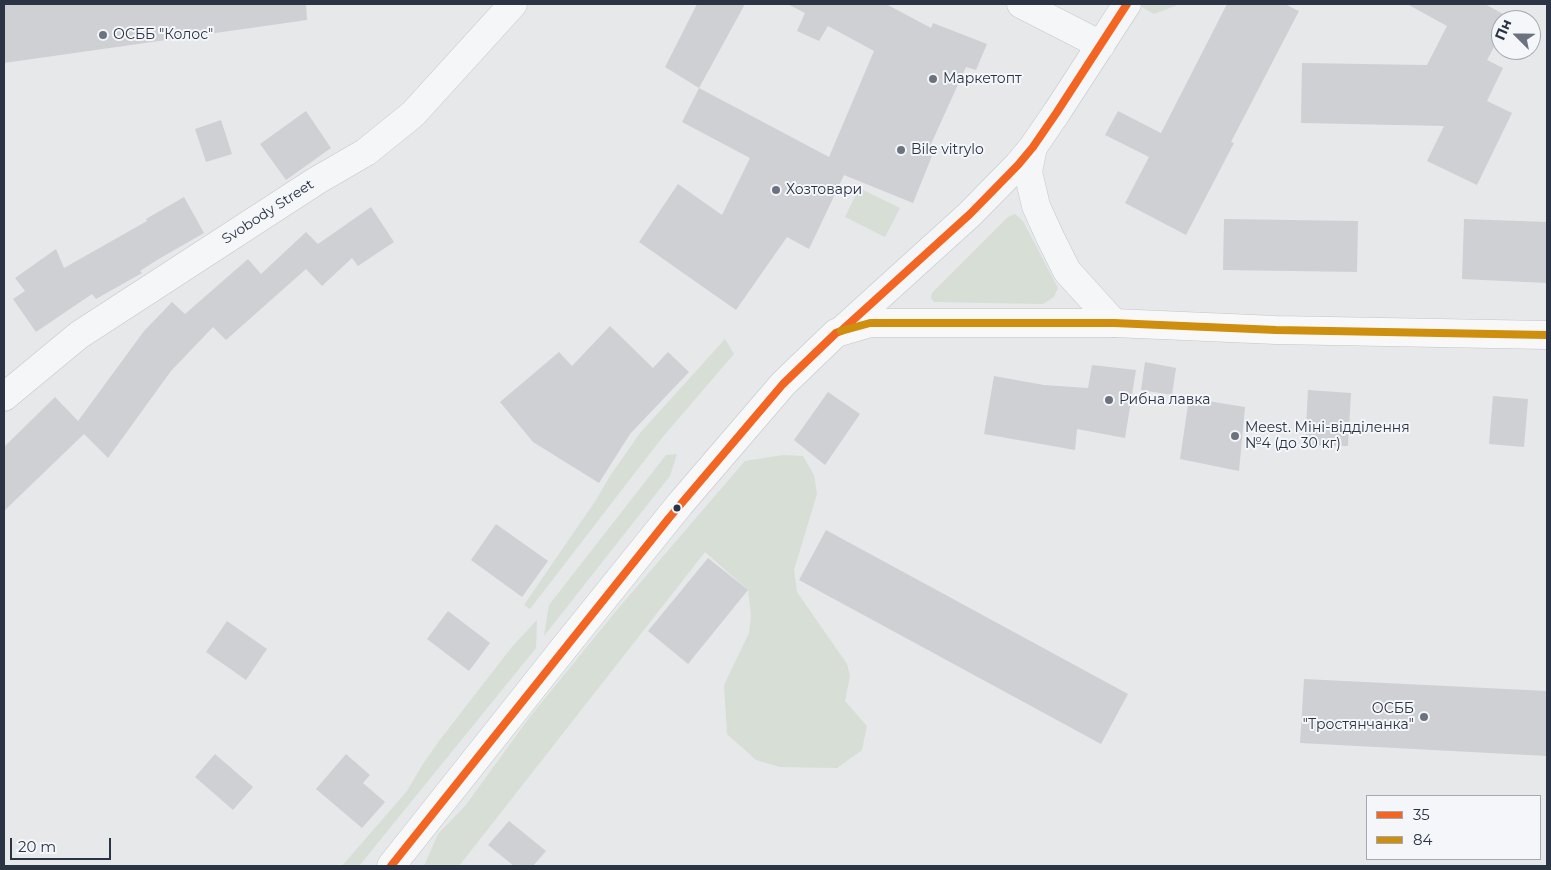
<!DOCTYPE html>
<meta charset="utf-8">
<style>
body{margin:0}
#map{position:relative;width:1551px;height:870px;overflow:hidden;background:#e6e8ea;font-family:Montserrat,sans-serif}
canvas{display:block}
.frame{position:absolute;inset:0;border:5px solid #2b3445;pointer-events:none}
.legend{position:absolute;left:1366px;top:795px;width:175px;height:65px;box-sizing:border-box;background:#f4f6f9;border:1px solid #a4a8b1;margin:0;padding:6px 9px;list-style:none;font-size:15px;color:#2b3445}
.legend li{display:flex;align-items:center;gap:10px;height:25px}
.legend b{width:25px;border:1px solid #a4a8b1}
.north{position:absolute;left:1491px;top:10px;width:50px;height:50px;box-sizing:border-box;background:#f4f6f9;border:1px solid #a4a8b1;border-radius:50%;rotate:293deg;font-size:14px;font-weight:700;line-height:20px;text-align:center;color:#2b3445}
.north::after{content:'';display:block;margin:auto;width:18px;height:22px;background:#6c737f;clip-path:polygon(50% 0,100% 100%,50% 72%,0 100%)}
.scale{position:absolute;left:10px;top:838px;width:101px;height:22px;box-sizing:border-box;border:2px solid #2b3445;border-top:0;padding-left:6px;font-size:15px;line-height:18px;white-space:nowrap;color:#2b3445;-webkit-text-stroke:4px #f4f6f9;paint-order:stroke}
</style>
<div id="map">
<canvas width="1551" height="870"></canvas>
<div class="frame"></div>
<ul class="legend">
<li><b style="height:6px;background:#f26522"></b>35</li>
<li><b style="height:6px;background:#ce8f0e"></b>84</li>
</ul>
<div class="north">Пн</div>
<div class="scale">20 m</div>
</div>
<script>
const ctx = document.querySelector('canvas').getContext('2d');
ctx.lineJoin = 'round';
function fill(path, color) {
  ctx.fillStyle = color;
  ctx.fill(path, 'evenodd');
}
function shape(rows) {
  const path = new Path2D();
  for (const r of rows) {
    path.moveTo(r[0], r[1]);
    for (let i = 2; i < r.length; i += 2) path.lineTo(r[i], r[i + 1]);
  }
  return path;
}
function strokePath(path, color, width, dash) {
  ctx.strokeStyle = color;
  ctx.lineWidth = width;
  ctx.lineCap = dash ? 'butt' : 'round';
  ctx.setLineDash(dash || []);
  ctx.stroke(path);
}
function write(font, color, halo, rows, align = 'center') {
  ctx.font = font + ' Montserrat,sans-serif';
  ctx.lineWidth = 4;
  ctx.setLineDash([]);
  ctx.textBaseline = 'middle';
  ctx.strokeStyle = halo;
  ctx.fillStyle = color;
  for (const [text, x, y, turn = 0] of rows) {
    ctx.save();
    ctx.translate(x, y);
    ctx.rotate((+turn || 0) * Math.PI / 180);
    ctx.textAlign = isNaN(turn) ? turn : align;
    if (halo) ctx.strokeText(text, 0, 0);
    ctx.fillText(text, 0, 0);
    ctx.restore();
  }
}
fill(shape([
 [1141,4,1180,4,1154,14,1140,6],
 [859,188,900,208,885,237,845,217],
 [1015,214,1023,221,1058,288,1054,297,1043,304,934,302,931,298,932,293,1008,217],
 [725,339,734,354,661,439,530,609,524,605,596,500,610,476,640,433],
 [677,454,670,476,544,636,549,605,666,455],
 [783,455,803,456,814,475,817,494,794,570,797,592,847,664,850,676,845,701,867,726,862,750,837,768,780,767,756,760,727,734,724,685,749,633,751,615,748,590,705,552,459,866,424,866,438,834,465,806,529,718,616,611,745,461],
 [537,620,536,648,359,866,342,866,407,791,423,764,439,741,511,648]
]), '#d6ded6');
fill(shape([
 [4,4,306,4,307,20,4,63],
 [697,4,745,4,699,88,665,67],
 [787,4,886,4,931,28,933,23,987,44,976,70,966,67,926,155,932,156,913,203,844,175,809,249,787,237,736,310,639,242,678,184,722,215,750,158,682,122,699,88,829,157,874,51,828,26,819,41,797,31,805,13],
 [1227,4,1285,4,1299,11,1231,142,1234,143,1186,235,1125,203,1149,157,1105,135,1118,111,1161,133],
 [1407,4,1485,4,1510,18,1509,20,1501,20,1501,34,1487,60,1503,68,1487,101,1512,113,1477,185,1427,161,1444,126,1301,123,1302,63,1427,65,1447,26],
 [306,111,331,148,286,180,260,144],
 [221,120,232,154,206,162,195,129],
 [184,197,204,233,157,260,140,271,142,273,96,299,92,294,36,332,13,299,25,291,15,278,56,249,64,268,147,221,146,219],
 [371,207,394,242,358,266,352,258,322,286,306,269,226,340,213,327,171,371,108,458,84,434,4,511,4,447,55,397,78,421,144,331,172,302,185,314,248,259,261,274,306,232,318,244],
 [1224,219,1358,221,1357,272,1223,270],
 [1464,219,1547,222,1547,283,1462,279],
 [610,326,653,368,668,352,689,372,630,434,599,483,533,442,500,402,559,352,572,366],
 [1145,362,1176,368,1172,395,1141,390],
 [1092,365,1136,370,1125,438,1077,429,1075,450,984,434,994,376,1044,385,1088,388],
 [1308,390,1351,393,1348,446,1305,445],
 [828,392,860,414,825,465,794,440],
 [1493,396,1528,399,1524,447,1489,444],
 [1189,398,1245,407,1239,471,1180,459],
 [496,524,548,561,522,597,471,560],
 [826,530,1128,694,1101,744,799,580],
 [708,558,748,590,688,664,648,631],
 [448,611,490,643,469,671,427,639],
 [227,621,267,649,246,680,206,652],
 [1304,679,1547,691,1547,756,1300,743],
 [215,754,253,787,233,810,195,777],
 [346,754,370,775,363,783,385,802,362,828,316,789],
 [509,821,546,851,533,866,514,866,488,845]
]), '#ced0d3');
const minor = shape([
 [1021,4,1101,45],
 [1033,147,1028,172,1036,206,1050,237,1067,271,1114,323],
 [841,331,970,214,1018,165,1033,147,1057,112,1127,4],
 [4,397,79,335,316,181,366,152,413,114,513,4]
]);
const major = shape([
 [391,866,564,648,680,504,783,384,836,333,870,323,1114,323,1276,330,1547,335]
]);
strokePath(minor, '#c4c6c8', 29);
strokePath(major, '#c2c5c8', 29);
strokePath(minor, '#f5f6f7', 28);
strokePath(major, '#f8f8f8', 28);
strokePath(shape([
 [391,866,669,518,783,384,836,333,841,331,970,214,1018,165,1033,147,1057,112,1127,4]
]), '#f26522', 8);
strokePath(shape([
 [841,331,870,323,1114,323,1276,330,1547,335]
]), '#ce8f0e', 8);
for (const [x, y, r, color] of [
 [103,35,5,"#6c737f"],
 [933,79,5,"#6c737f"],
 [901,150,5,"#6c737f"],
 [776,190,5,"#6c737f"],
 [1109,400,5,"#6c737f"],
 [1235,436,5,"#6c737f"],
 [677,508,4.5,"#2b3445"],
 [1424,717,5,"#6c737f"]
]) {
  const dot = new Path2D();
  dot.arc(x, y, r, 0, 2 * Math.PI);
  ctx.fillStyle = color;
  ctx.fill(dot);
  strokePath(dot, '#f4f6f9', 2);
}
write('14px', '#2b3445', '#f4f6f9', [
 ["ОСББ \"Колос\"",113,35],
 ["Маркетопт",943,79],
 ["Bile vitrylo",911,150],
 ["Хозтовари",786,190],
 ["Рибна лавка",1119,400],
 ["Meest. Міні-відділення",1245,428],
 ["№4 (до 30 кг)",1245,444],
 ["ОСББ",1414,709,"right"],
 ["\"Тростянчанка\"",1414,725,"right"]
], 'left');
write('14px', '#2b3445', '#f4f6f9', [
 ["Svobody Street",268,212,-33]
]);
</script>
